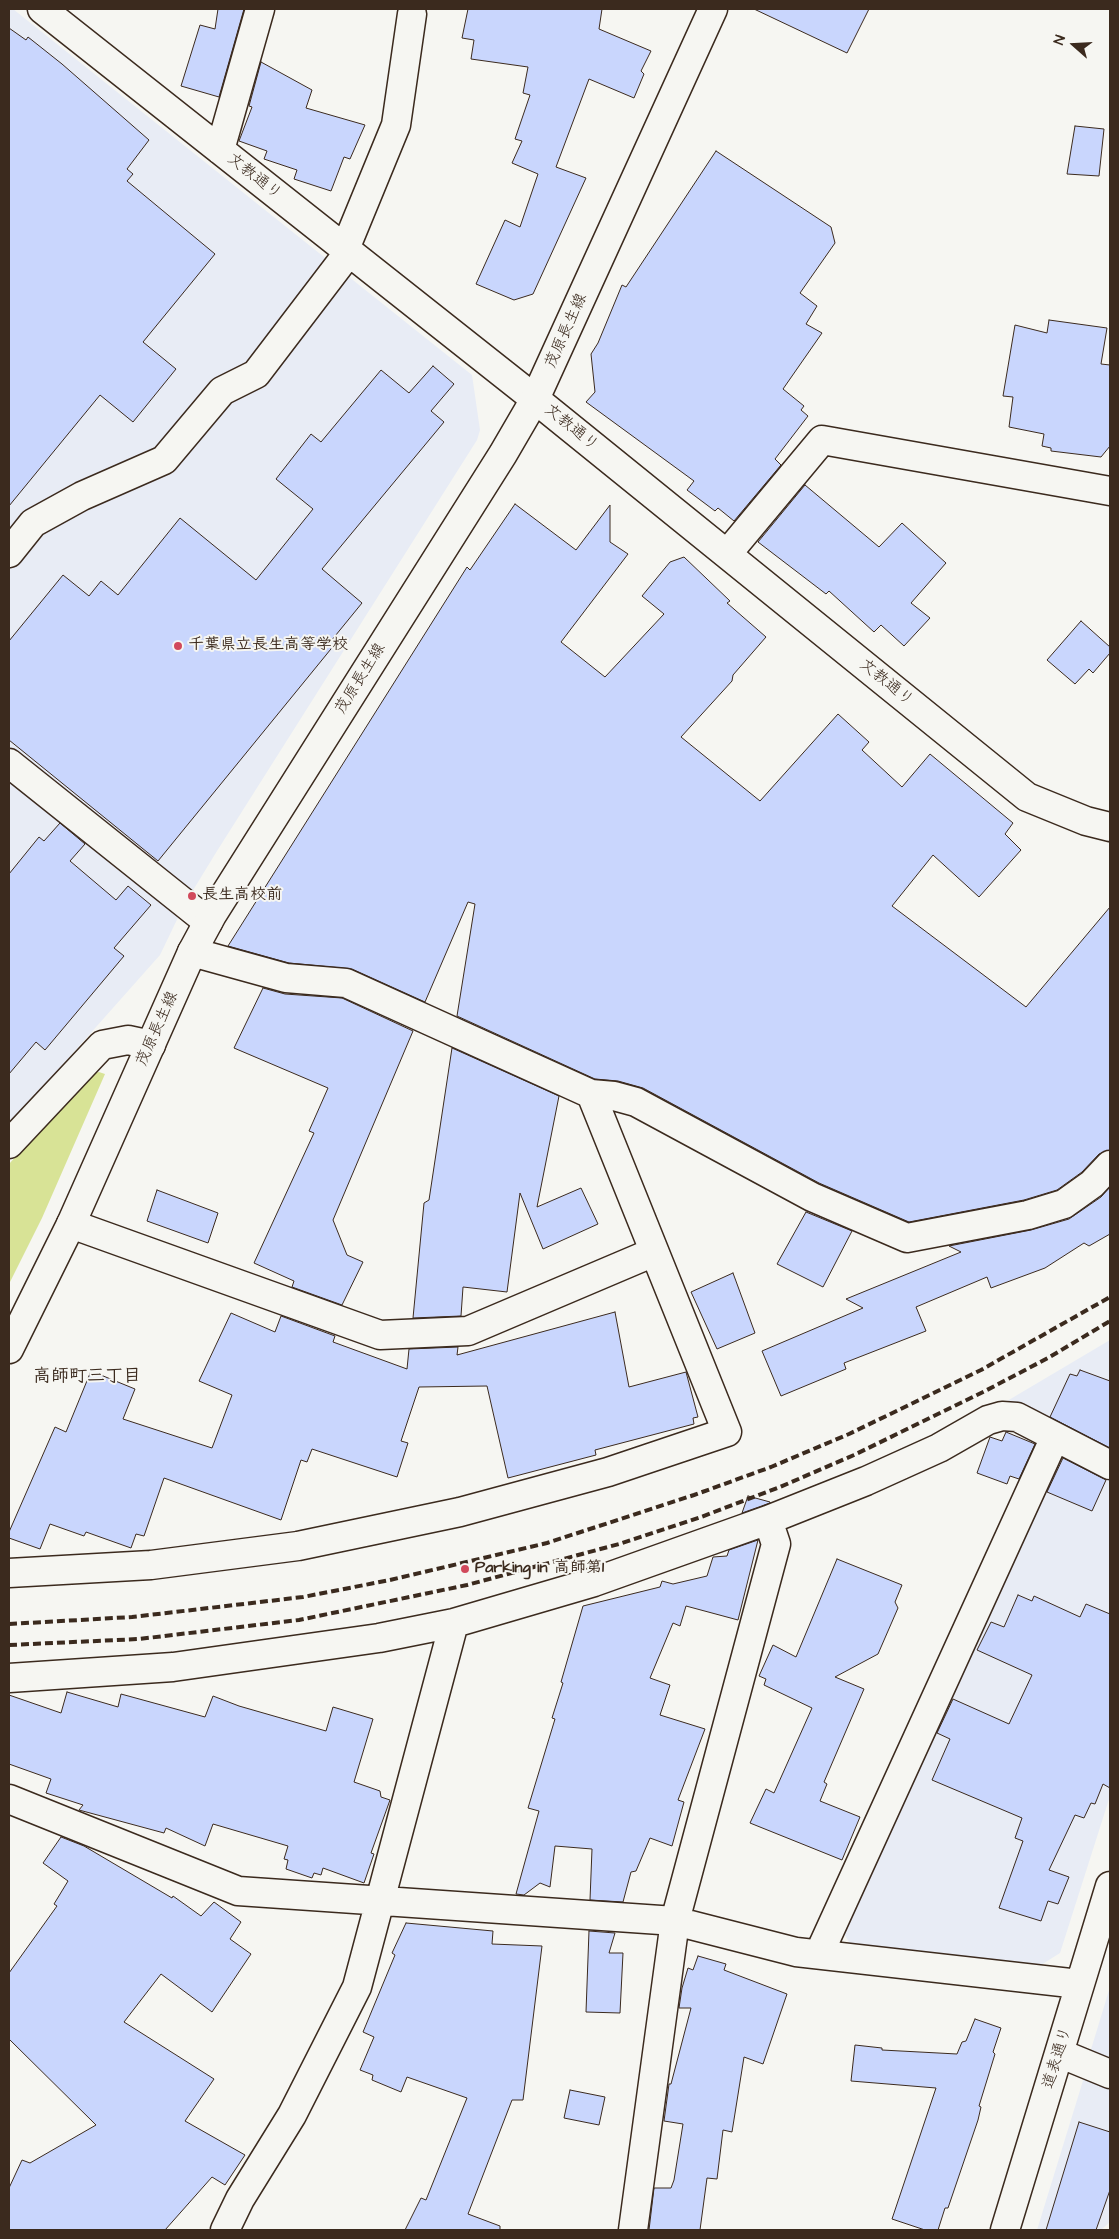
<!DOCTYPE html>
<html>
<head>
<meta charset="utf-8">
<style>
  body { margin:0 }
  #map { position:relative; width:1119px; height:2239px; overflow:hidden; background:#f6f6f2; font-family:"Architects Daughter",sans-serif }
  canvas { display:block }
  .frame { position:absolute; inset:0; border:10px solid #3b2a1e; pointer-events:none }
  .north { position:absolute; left:1049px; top:20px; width:50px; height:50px; -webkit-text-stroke:4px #f6f6f2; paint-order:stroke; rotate:289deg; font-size:14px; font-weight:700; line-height:20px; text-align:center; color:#3b2a1e }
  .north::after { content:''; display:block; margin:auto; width:18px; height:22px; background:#3b2a1e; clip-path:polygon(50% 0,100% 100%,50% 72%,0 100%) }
</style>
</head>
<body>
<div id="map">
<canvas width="1119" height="2239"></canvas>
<div class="frame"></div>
<div class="north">N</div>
</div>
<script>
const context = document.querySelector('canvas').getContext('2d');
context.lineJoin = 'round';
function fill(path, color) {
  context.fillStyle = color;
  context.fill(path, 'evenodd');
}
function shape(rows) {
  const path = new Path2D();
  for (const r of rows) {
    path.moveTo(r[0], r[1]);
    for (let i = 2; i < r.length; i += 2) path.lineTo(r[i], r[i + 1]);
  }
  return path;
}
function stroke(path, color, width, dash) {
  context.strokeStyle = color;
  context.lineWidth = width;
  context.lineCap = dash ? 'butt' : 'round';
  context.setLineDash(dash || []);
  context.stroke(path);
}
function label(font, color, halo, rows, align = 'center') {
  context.font = font + ' "Architects Daughter","Klee One",sans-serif';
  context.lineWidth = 4;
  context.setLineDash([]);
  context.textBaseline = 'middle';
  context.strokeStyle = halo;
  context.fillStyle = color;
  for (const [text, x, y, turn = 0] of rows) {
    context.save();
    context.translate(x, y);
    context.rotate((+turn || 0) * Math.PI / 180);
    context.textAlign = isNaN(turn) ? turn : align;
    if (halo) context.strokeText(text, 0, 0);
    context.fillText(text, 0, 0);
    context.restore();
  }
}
fill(shape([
  [9,9,13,9,472,375,480,430,477,440,217,851,184,905,160,955,9,1125],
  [1110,1340,1110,1451,1002,1404],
  [1069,1458,1110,1478,1110,1796,1060,1953,1041,1965,852,1947,843,1932,1059,1459],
  [1110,1987,1110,2065,1089,2056],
  [1086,2071,1110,2081,1110,2222,1101,2230,1037,2230]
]), '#e8ecf5');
fill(shape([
  [99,1072,105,1074,42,1218,9,1284,9,1164,90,1074]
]), '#d8e396');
const building = shape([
  [218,9,244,9,219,97,181,86,200,25,215,29,218,9],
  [468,9,602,9,599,29,651,51,641,71,644,74,634,98,589,79,556,167,586,178,533,294,514,300,476,284,505,220,520,227,538,174,512,163,522,141,515,139,530,95,523,93,528,67,471,59,474,40,462,38,468,9],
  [754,9,869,9,847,53,754,9],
  [9,28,26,40,28,37,62,64,149,140,127,169,133,174,127,181,215,254,143,342,176,369,133,422,100,395,9,506,9,28],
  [261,62,312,90,306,108,365,125,350,159,344,157,331,191,294,179,297,170,264,159,267,151,239,141,252,107,249,106,261,62],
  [1075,126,1104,129,1099,176,1067,174,1075,126],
  [716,151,831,227,835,243,800,293,817,306,806,324,822,333,783,389,804,406,801,410,808,416,775,459,781,465,734,521,718,508,715,511,687,490,694,481,586,402,595,392,591,354,598,343,622,285,626,287,716,151],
  [1049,320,1107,328,1101,364,1110,365,1110,446,1101,457,1051,451,1051,448,1042,446,1044,434,1009,427,1013,397,1003,396,1015,325,1047,333,1049,320],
  [433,366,454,384,431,411,444,422,322,569,362,603,331,641,335,644,158,861,9,740,9,641,63,575,89,596,101,581,118,595,180,518,256,580,313,509,276,479,311,434,321,442,381,370,409,393,433,366],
  [805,485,879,547,902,523,946,563,911,603,930,618,904,646,881,625,874,632,829,591,826,594,758,542,805,485],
  [515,504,576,550,610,505,610,542,628,554,561,642,605,677,664,614,642,596,670,562,684,557,730,601,727,603,766,637,733,675,732,681,681,737,760,801,838,714,869,742,862,750,902,787,930,754,1013,823,1005,834,1021,850,979,897,933,855,892,906,1026,1007,1110,907,1110,1150,1099,1154,1082,1172,1057,1190,1024,1200,909,1222,819,1183,643,1088,618,1081,595,1079,457,1016,475,904,468,902,425,1002,352,969,289,963,228,946,467,567,470,570,515,504],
  [1081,621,1110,647,1110,653,1093,673,1089,669,1075,684,1047,660,1081,621],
  [60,823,85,844,70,861,116,900,128,886,151,905,114,948,124,956,45,1050,36,1042,9,1074,9,874,39,837,44,841,60,823],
  [263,988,285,994,342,998,413,1031,333,1220,347,1255,363,1262,342,1305,292,1287,294,1281,254,1263,314,1133,309,1131,328,1088,234,1048,263,988],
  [452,1048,559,1096,537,1207,581,1188,598,1224,543,1249,520,1193,507,1292,463,1287,461,1316,413,1318,424,1203,429,1200,452,1048],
  [1110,1187,1110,1234,1089,1246,1084,1243,1045,1268,991,1288,987,1277,916,1307,926,1331,844,1363,846,1369,781,1396,762,1351,863,1308,846,1299,961,1252,949,1246,1031,1230,1069,1219,1101,1197,1110,1187],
  [157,1190,218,1213,208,1243,147,1221,157,1190],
  [806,1212,852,1231,823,1287,777,1264,806,1212],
  [733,1273,755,1333,717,1349,691,1292,733,1273],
  [615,1312,629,1387,686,1372,698,1417,693,1418,694,1424,595,1450,596,1455,508,1478,487,1386,419,1387,401,1441,408,1443,397,1477,312,1449,307,1462,301,1460,281,1520,164,1478,144,1536,136,1534,131,1548,86,1532,84,1536,50,1524,40,1549,9,1538,9,1532,55,1427,66,1432,91,1371,135,1389,123,1419,212,1448,232,1395,199,1381,231,1313,275,1332,281,1316,335,1336,333,1342,407,1369,409,1349,458,1347,457,1355,615,1312],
  [1080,1370,1110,1381,1110,1448,1050,1417,1070,1374,1077,1376,1080,1370],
  [1006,1432,1035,1444,1019,1479,1010,1476,1007,1484,977,1473,990,1437,1002,1441,1006,1432],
  [1063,1458,1106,1480,1092,1511,1047,1492,1063,1458],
  [748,1496,770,1502,770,1503,742,1513,748,1496],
  [758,1540,738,1620,686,1606,680,1626,673,1623,650,1678,670,1685,660,1715,705,1729,678,1800,684,1802,672,1846,650,1838,636,1871,631,1872,623,1902,590,1900,592,1849,555,1846,550,1887,540,1883,524,1895,516,1894,539,1811,528,1808,555,1719,552,1718,563,1683,561,1682,583,1606,660,1587,662,1581,673,1584,707,1576,713,1557,727,1556,729,1550,758,1540],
  [837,1559,902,1585,895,1602,898,1608,878,1654,835,1677,864,1689,824,1782,827,1784,820,1801,860,1817,842,1860,750,1823,766,1789,774,1793,812,1708,764,1685,766,1679,759,1676,773,1645,796,1657,837,1559],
  [1018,1595,1032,1601,1034,1596,1080,1617,1086,1604,1110,1614,1110,1788,1103,1784,1095,1804,1091,1803,1084,1818,1075,1815,1049,1870,1069,1877,1058,1904,1048,1901,1041,1921,999,1908,1023,1841,1015,1838,1022,1818,932,1780,950,1739,937,1733,953,1699,1009,1724,1032,1675,977,1650,991,1622,1004,1627,1018,1595],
  [67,1692,118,1707,121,1694,205,1717,213,1696,239,1706,326,1731,333,1707,373,1719,354,1782,380,1791,381,1797,390,1800,371,1853,374,1854,364,1883,323,1868,321,1875,314,1873,312,1878,286,1869,288,1860,284,1859,288,1846,213,1824,205,1846,166,1828,164,1833,79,1810,83,1805,46,1793,51,1779,9,1764,9,1695,61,1713,67,1692],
  [61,1837,84,1846,172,1898,173,1896,201,1916,214,1902,241,1922,230,1939,251,1954,212,2012,161,1974,124,2022,214,2079,185,2121,245,2155,225,2185,212,2177,165,2230,9,2230,9,2188,22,2160,30,2163,96,2125,9,2039,9,1973,57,1906,54,1904,68,1881,43,1863,61,1837],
  [406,1923,493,1931,492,1944,542,1946,523,2100,512,2100,468,2214,500,2226,500,2230,405,2230,421,2198,426,2200,467,2098,407,2077,401,2092,372,2080,373,2075,360,2070,374,2037,363,2032,395,1955,392,1953,406,1923],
  [589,1931,615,1933,609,1953,623,1953,620,2013,586,2012,589,1931],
  [698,1956,726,1964,724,1970,787,1994,763,2064,744,2057,732,2132,723,2130,717,2179,707,2178,700,2230,649,2230,654,2188,671,2188,674,2180,683,2124,664,2121,669,2084,671,2084,691,2008,679,2008,682,1988,688,1968,693,1970,698,1956],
  [975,2019,1001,2028,993,2052,995,2054,979,2106,981,2107,978,2120,948,2208,945,2208,938,2230,925,2230,892,2219,936,2088,851,2081,855,2045,882,2048,882,2050,957,2054,962,2042,966,2041,975,2019],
  [570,2090,605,2097,599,2125,564,2118,570,2090],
  [1079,2122,1110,2132,1110,2190,1096,2230,1046,2230,1079,2122]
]);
fill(building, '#c9d6fd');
stroke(building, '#3b2a1e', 1);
const minor = shape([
  [42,9,535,399,1027,797,1086,821,1110,827],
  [220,150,260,9],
  [345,249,396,125,412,14],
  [9,553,33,523,82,496,164,460,222,391,256,374,349,252],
  [727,554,822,440,1110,491],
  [9,763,208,922],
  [192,952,286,978,346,983,591,1094,614,1096,636,1102,812,1197,907,1238,1028,1215,1064,1204,1092,1184,1110,1165],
  [9,1144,102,1045,128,1040,151,1045],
  [71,1224,380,1335,468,1331,654,1252],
  [9,1573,151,1565,298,1546,460,1512,608,1472,727,1432,591,1094],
  [9,1678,173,1667,379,1638,454,1623,594,1582,768,1520,866,1481,939,1448,988,1420,1002,1416,1017,1417,1110,1465],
  [9,1799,238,1891,675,1921,796,1952,1079,1984],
  [819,1954,1055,1437],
  [1059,2053,1110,2074],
  [225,2230,240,2199,292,2115,357,1987,454,1623],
  [633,2230,675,1921,776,1544,768,1520],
  [1005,2230,1110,1886]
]);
const major = shape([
  [9,1349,71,1224,192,952,212,915,503,454,535,399,713,9]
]);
stroke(minor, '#3b2a1e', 31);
stroke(major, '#3b2a1e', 31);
stroke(minor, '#f6f6f2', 28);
stroke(major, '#f6f6f2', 28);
stroke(shape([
  [9,1624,132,1617,303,1597,390,1580,547,1543,694,1495,771,1467,849,1434,981,1370,1110,1297],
  [9,1645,139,1639,299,1620,467,1585,619,1544,701,1517,780,1487,854,1455,985,1391,1048,1358,1110,1321]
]), '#3b2a1e', 4, [8, 4]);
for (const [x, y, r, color] of [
  [178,646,5,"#d1495b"],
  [192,896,5,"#d1495b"],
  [465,1569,5,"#d1495b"]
]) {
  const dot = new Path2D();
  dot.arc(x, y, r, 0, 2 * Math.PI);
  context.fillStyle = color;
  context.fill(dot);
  stroke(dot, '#f6f6f2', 2);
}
label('16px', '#3b2a1e', '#f6f6f2', [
  ["文教通り",254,177,38],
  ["茂原長生線",567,331,-66],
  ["文教通り",571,428,39],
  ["茂原長生線",361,679,-58],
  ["文教通り",886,683,39],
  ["茂原長生線",158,1029,-66],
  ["道表通り",1058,2058,-73]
]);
label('bold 16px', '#3b2a1e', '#f6f6f2', [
  ["千葉県立長生高等学校",188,646],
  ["長生高校前",202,896],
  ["Parking in 高師第1",475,1569]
], 'left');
label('bold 18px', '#3b2a1e', '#f6f6f2', [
  ["高師町三丁目",87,1377]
]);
</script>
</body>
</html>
